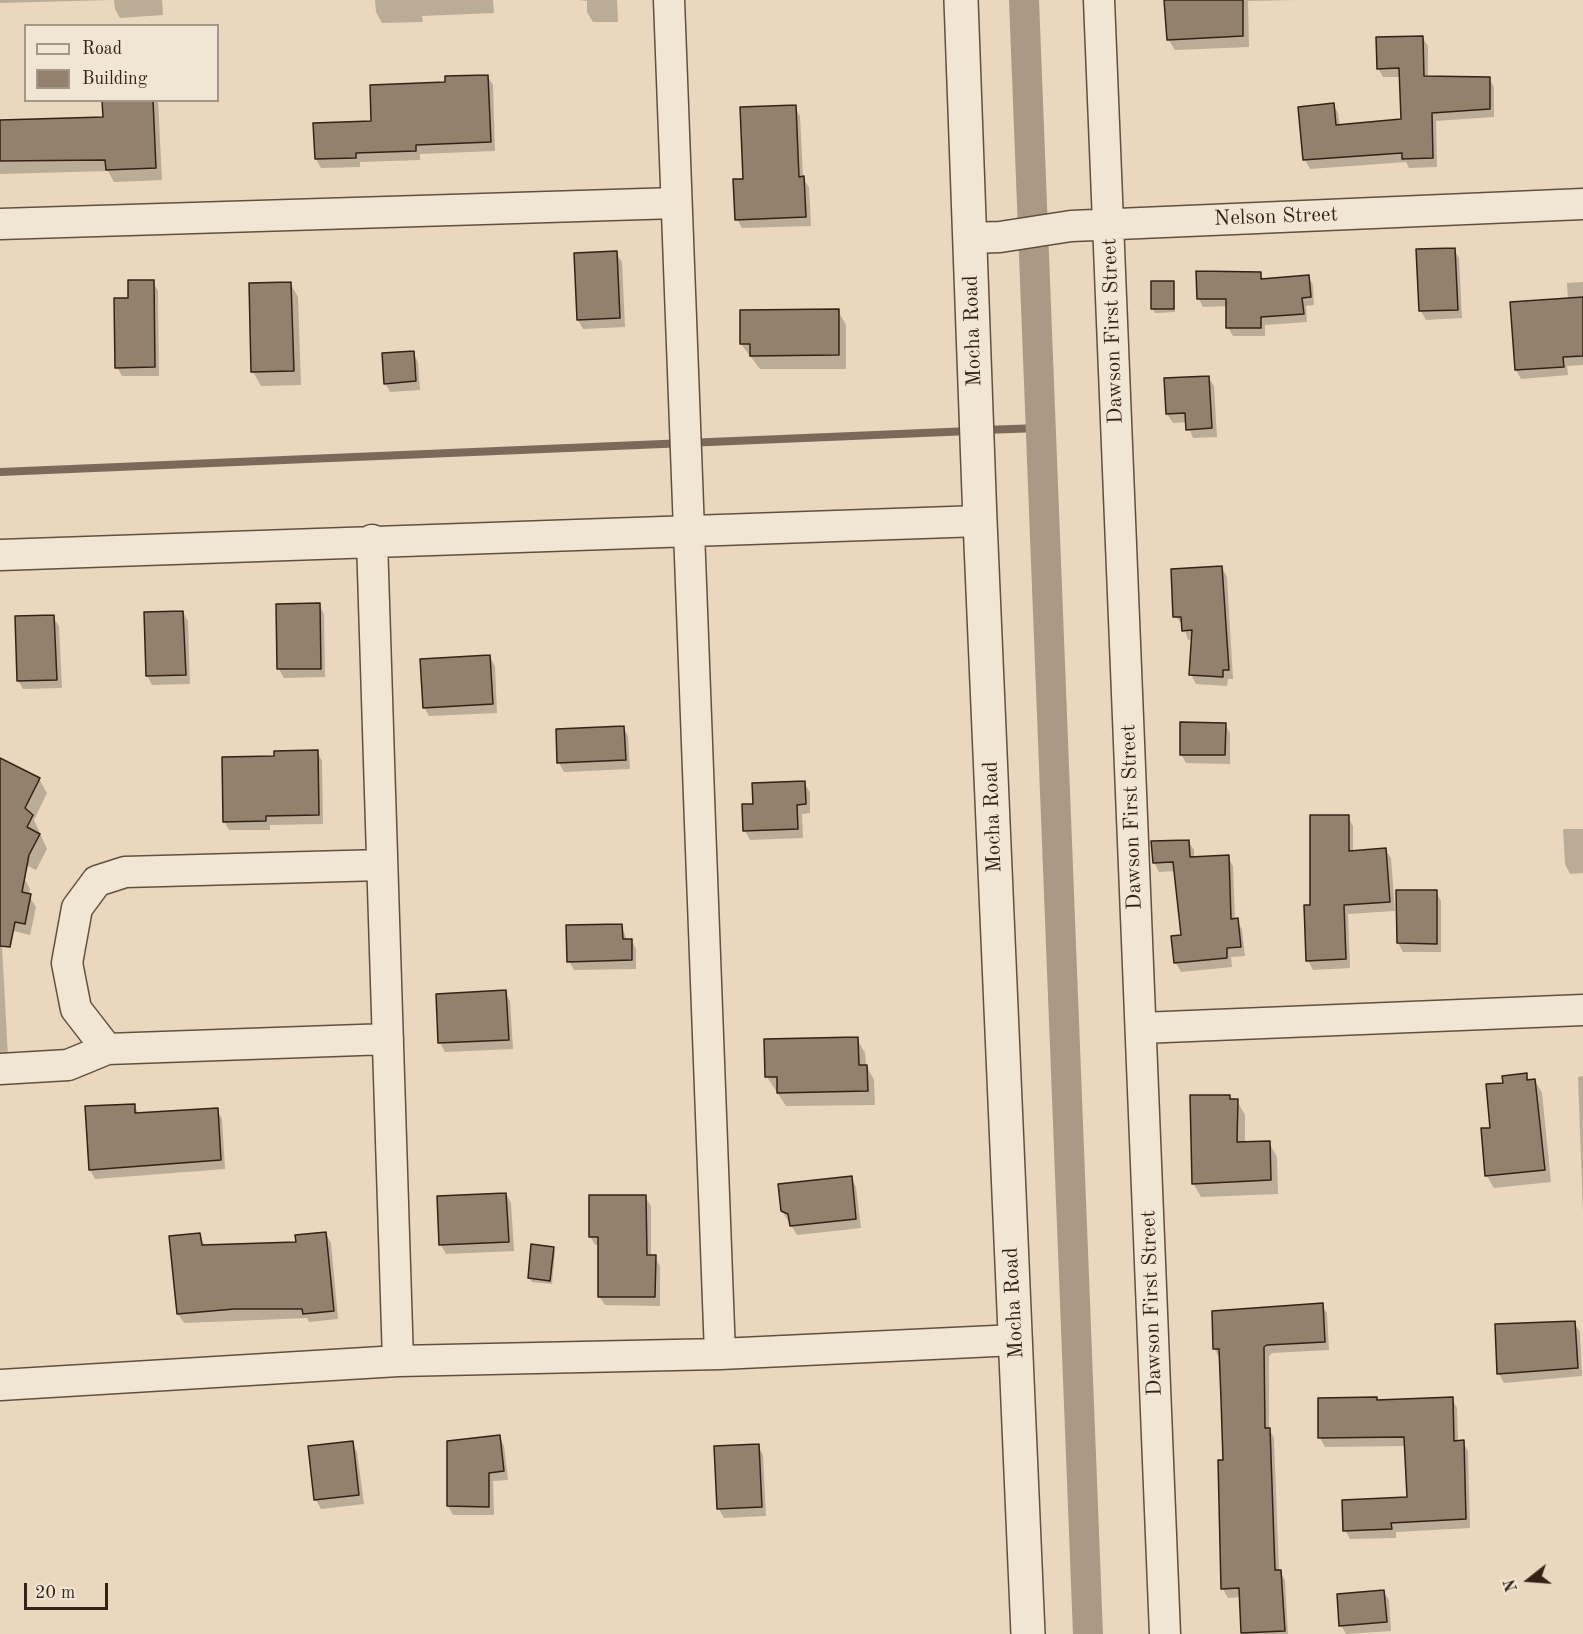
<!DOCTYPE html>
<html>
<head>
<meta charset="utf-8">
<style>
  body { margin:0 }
  #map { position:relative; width:1583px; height:1634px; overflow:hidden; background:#ead7bd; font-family:"Old Standard TT",serif }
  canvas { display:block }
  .legend { position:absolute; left:24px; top:24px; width:195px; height:78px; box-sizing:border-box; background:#f1e5d4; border:2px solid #a59788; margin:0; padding:8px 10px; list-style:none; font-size:18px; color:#342217 }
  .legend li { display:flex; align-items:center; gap:12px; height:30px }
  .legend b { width:30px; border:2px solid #a59788 }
  .north { position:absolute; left:1499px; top:1550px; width:60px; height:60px; -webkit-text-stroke:4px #f1e5d4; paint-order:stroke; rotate:253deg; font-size:16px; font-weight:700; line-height:24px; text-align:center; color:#342217 }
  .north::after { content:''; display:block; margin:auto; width:21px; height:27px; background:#342217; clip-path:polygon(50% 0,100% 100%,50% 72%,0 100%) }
  .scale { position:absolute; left:24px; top:1583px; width:84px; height:27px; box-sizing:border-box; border:3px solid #342217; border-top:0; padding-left:8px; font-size:18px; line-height:21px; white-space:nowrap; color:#342217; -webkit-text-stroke:4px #f1e5d4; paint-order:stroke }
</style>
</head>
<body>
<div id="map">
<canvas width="1583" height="1634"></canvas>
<ul class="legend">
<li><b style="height:8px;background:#f1e5d4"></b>Road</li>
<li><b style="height:16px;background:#93806d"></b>Building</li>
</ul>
<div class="north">N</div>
<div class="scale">20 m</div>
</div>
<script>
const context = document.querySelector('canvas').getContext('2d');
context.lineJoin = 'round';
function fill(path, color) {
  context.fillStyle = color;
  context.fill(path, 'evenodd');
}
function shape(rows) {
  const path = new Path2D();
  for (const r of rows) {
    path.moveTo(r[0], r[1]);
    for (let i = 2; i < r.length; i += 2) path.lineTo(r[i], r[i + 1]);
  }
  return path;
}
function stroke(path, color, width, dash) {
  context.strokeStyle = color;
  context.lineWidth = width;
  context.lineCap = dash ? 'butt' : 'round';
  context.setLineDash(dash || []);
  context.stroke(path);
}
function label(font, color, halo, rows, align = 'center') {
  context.font = font + ' "Old Standard TT",serif';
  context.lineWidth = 4.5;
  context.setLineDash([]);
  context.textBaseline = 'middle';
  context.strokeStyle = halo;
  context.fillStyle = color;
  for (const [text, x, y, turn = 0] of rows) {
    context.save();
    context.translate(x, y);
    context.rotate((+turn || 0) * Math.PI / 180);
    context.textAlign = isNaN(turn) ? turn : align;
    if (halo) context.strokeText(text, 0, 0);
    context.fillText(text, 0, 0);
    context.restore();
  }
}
fill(shape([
  [0,0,111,0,0,3],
  [114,0,162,0,163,15,120,18,115,9],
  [375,0,493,0,494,13,422,16,423,22,382,23,376,12],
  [579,0,617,0,618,22,593,22,587,12,587,1],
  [1166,0,1297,0,1248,1,1249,47,1175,50,1168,39],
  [1422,37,1428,46,1428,78,1489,78,1494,87,1494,117,1436,121,1437,167,1409,168,1406,162,1310,169,1305,160,1333,104,1338,113,1340,126,1403,121,1401,77,1383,77,1378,68],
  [487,76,493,85,495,151,420,154,420,160,360,162,360,167,321,168,316,159,373,122,447,84],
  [103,100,158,100,162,180,114,182,108,171,0,174,0,120,104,118],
  [795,107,800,116,803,178,809,187,811,226,742,228,737,219,745,180],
  [1454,249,1459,258,1462,318,1426,320,1421,311,1418,251],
  [616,253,622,262,625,327,583,329,578,320],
  [1260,273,1264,280,1308,277,1313,285,1314,305,1306,306,1307,322,1265,325,1265,336,1233,336,1228,327,1228,306,1203,307,1199,299],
  [153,282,158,291,159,376,122,376,117,367,130,299],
  [1173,282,1175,312,1155,313,1153,309],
  [1583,282,1583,365,1567,366,1568,375,1521,379,1516,370,1568,300,1567,283],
  [290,283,298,297,301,385,261,386,253,372],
  [838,311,846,325,846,369,760,369,741,344],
  [413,353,418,362,420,390,390,392,385,383],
  [1208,377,1214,386,1217,437,1193,438,1187,422,1173,423,1167,414],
  [1222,568,1227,577,1233,679,1228,679,1227,686,1196,684,1191,675,1193,639,1188,640,1183,625,1175,616],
  [319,605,324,614,325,677,284,678,279,669],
  [183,612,188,621,190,684,152,685,147,676],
  [53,617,59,626,62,688,23,689,18,680],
  [490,657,495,666,497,713,429,716,424,707],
  [1225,724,1230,733,1230,764,1186,763,1181,754],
  [623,727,628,736,630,769,564,772,559,763],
  [317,752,322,761,323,824,270,825,270,830,229,830,224,821,276,757],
  [0,759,39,779,47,793,34,820,47,849,36,870,0,852],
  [804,783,810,792,810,813,802,814,803,838,750,840,745,831,754,805],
  [1348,817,1353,826,1353,852,1385,849,1391,858,1395,911,1348,914,1350,968,1313,970,1308,960,1312,906],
  [1563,829,1583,829,1583,873,1570,874,1565,864],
  [1188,841,1194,850,1194,858,1228,857,1233,866,1235,920,1242,929,1245,956,1231,957,1232,967,1181,972,1176,963,1173,938,1182,937,1176,871,1159,872,1154,862],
  [0,872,24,878,30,889,29,896,36,907,30,935,1,928,8,1057,0,1057],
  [1398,892,1436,892,1441,901,1441,952,1403,952,1398,943],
  [621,925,627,940,631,940,636,949,636,969,574,970,569,961],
  [505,992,510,1001,513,1049,445,1052,440,1043],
  [857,1039,865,1053,866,1065,874,1080,875,1105,786,1106,767,1077],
  [1526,1074,1530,1081,1535,1081,1542,1093,1551,1182,1494,1188,1487,1176,1482,1130,1492,1129,1504,1084],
  [1583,1076,1583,1212,1578,1077],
  [1230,1097,1232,1101,1237,1101,1245,1115,1245,1143,1269,1143,1277,1157,1278,1194,1201,1197,1193,1183],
  [134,1105,139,1114,217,1110,222,1119,225,1169,95,1179,90,1170],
  [851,1178,856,1187,861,1228,797,1235,782,1211],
  [506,1194,511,1203,514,1251,446,1254,441,1245,438,1198],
  [645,1197,651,1206,651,1257,655,1257,660,1266,660,1306,605,1305,599,1296,600,1245,595,1245,590,1236],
  [326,1234,331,1243,338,1319,309,1322,307,1318,184,1323,178,1314,171,1238,200,1235,205,1247,297,1243],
  [553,1248,555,1252,552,1284,532,1282,529,1278],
  [1322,1305,1327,1313,1329,1350,1272,1353,1269,1356,1269,1429,1274,1438,1279,1571,1285,1580,1288,1634,1243,1634,1241,1597,1228,1598,1223,1589,1219,1462,1225,1462,1219,1357,1214,1348],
  [1574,1323,1580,1332,1582,1376,1504,1383,1499,1374],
  [1376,1399,1378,1402,1452,1399,1457,1408,1458,1442,1463,1442,1468,1451,1470,1528,1396,1532,1396,1538,1350,1539,1345,1530,1408,1499,1406,1446,1325,1447,1320,1438],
  [499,1436,504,1446,508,1480,493,1481,494,1515,453,1515,448,1506,448,1442],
  [352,1443,357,1452,364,1504,321,1509,316,1500,309,1447],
  [758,1446,763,1455,766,1516,724,1518,719,1509],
  [1383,1591,1389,1600,1391,1631,1346,1634,1341,1625]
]), '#0003');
stroke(shape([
  [983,430,1040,428],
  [0,472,970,431]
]), '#7c6959', 8);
stroke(shape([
  [1024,0,1088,1634]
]), '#ac9985', 30);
const building = shape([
  [1164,0,1243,0,1243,36,1167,40,1164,0],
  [1423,36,1424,76,1490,77,1490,109,1432,113,1433,158,1402,159,1402,153,1303,160,1298,107,1334,103,1336,125,1401,119,1399,68,1377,69,1376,37,1423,36],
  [488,75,491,142,416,145,416,151,356,153,356,158,315,159,313,123,371,121,370,85,445,82,445,76,488,75],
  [102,100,153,100,156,168,106,170,105,160,0,161,0,120,103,117,102,100],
  [796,105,799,177,804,176,806,217,735,220,733,179,743,179,740,107,796,105],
  [1455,248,1458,310,1419,311,1416,249,1455,248],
  [617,251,620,318,577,320,574,253,617,251],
  [1196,271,1261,272,1261,279,1309,275,1311,297,1302,298,1304,314,1261,317,1261,328,1226,328,1226,299,1197,299,1196,271],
  [128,280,154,280,155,367,115,368,114,298,128,298,128,280],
  [1151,281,1174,281,1174,309,1151,309,1151,281],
  [291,282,294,371,251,372,249,283,291,282],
  [1583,297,1583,356,1563,357,1564,367,1515,370,1510,302,1583,297],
  [839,309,839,355,750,356,750,344,740,344,740,310,839,309],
  [414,351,416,381,384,384,382,353,414,351],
  [1209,376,1212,428,1186,430,1185,413,1166,414,1164,378,1209,376],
  [1222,566,1229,670,1223,670,1223,677,1189,675,1192,630,1182,631,1181,617,1173,617,1171,569,1222,566],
  [320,603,321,669,277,669,276,604,320,603],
  [183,611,186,675,146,676,144,612,183,611],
  [54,615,57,680,17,681,15,616,54,615],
  [490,655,493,704,423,708,420,659,490,655],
  [1180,722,1226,723,1225,755,1180,755,1180,722],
  [624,726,626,760,557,763,556,729,624,726],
  [318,750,319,815,266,816,266,821,223,822,222,757,274,756,274,751,318,750],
  [0,758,40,778,25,808,33,815,27,827,40,834,29,855,22,892,31,894,25,924,15,922,10,947,0,946,0,758],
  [805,781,806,804,797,805,798,829,743,831,742,804,753,804,752,783,805,781],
  [1310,815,1349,815,1349,851,1386,848,1390,902,1344,905,1346,959,1306,961,1304,905,1310,905,1310,815],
  [1189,840,1190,857,1229,855,1231,919,1238,918,1241,947,1227,948,1227,958,1174,963,1171,936,1181,935,1173,862,1153,863,1151,841,1189,840],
  [1396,890,1437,890,1437,944,1397,943,1396,890],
  [622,924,623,939,632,939,632,960,567,962,566,925,622,924],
  [506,990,509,1040,438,1043,436,994,506,990],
  [858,1037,859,1065,867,1065,868,1091,777,1093,777,1077,765,1077,764,1039,858,1037],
  [1527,1073,1527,1080,1535,1079,1545,1170,1485,1176,1481,1128,1490,1128,1486,1084,1503,1083,1502,1076,1527,1073],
  [1190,1095,1230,1095,1230,1099,1238,1099,1237,1142,1270,1141,1271,1180,1192,1184,1190,1095],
  [135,1104,135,1113,218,1108,221,1160,89,1170,85,1106,135,1104],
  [852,1176,856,1219,790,1226,788,1214,781,1211,778,1184,852,1176],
  [506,1193,509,1242,439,1245,437,1196,506,1193],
  [589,1195,646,1195,647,1255,656,1255,655,1297,598,1297,598,1237,589,1237,589,1195],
  [326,1232,334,1311,303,1314,302,1309,234,1309,177,1314,169,1236,200,1233,202,1245,296,1242,295,1235,326,1232],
  [531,1244,554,1247,550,1281,528,1278,531,1244],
  [1323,1303,1325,1342,1267,1345,1264,1347,1265,1428,1270,1428,1275,1570,1281,1570,1285,1631,1241,1633,1239,1588,1221,1589,1218,1460,1223,1460,1221,1399,1219,1349,1213,1349,1212,1311,1323,1303],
  [1575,1321,1578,1368,1497,1374,1495,1324,1575,1321],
  [1377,1397,1377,1400,1453,1397,1454,1441,1464,1440,1466,1519,1391,1523,1392,1529,1343,1531,1342,1500,1407,1497,1404,1437,1318,1438,1318,1398,1377,1397],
  [500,1435,504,1471,489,1473,489,1507,447,1506,447,1441,500,1435],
  [353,1441,359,1495,314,1500,308,1446,353,1441],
  [759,1444,762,1507,717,1509,714,1446,759,1444],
  [1384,1590,1387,1622,1339,1626,1337,1594,1384,1590]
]);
fill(building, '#93806d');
stroke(building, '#342217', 1.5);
const minor = shape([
  [669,0,720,1354],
  [1099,0,1165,1634],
  [0,224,676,203],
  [970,238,1000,237,1071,226,1583,204],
  [372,540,398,1361],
  [0,555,980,521],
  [382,865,125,872,97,881,77,908,67,963,76,1009,107,1049,388,1039],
  [1141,1028,1583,1010],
  [0,1069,68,1065,107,1049],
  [0,1385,398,1361,720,1354,1016,1340]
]);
const tertiary = shape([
  [961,0,980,521,1028,1634]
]);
stroke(minor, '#624f40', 33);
stroke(tertiary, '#624f40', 36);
stroke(minor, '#f1e5d4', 30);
stroke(tertiary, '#f1e5d4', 33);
label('21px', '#342217', '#f1e5d4', [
  ["Nelson Street",1276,217,-2],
  ["Mocha Road",973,331,-92],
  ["Dawson First Street",1113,331,-92],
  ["Mocha Road",993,817,-92],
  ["Dawson First Street",1132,817,-92],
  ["Mocha Road",1014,1303,-93],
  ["Dawson First Street",1152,1303,-92]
]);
</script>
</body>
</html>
